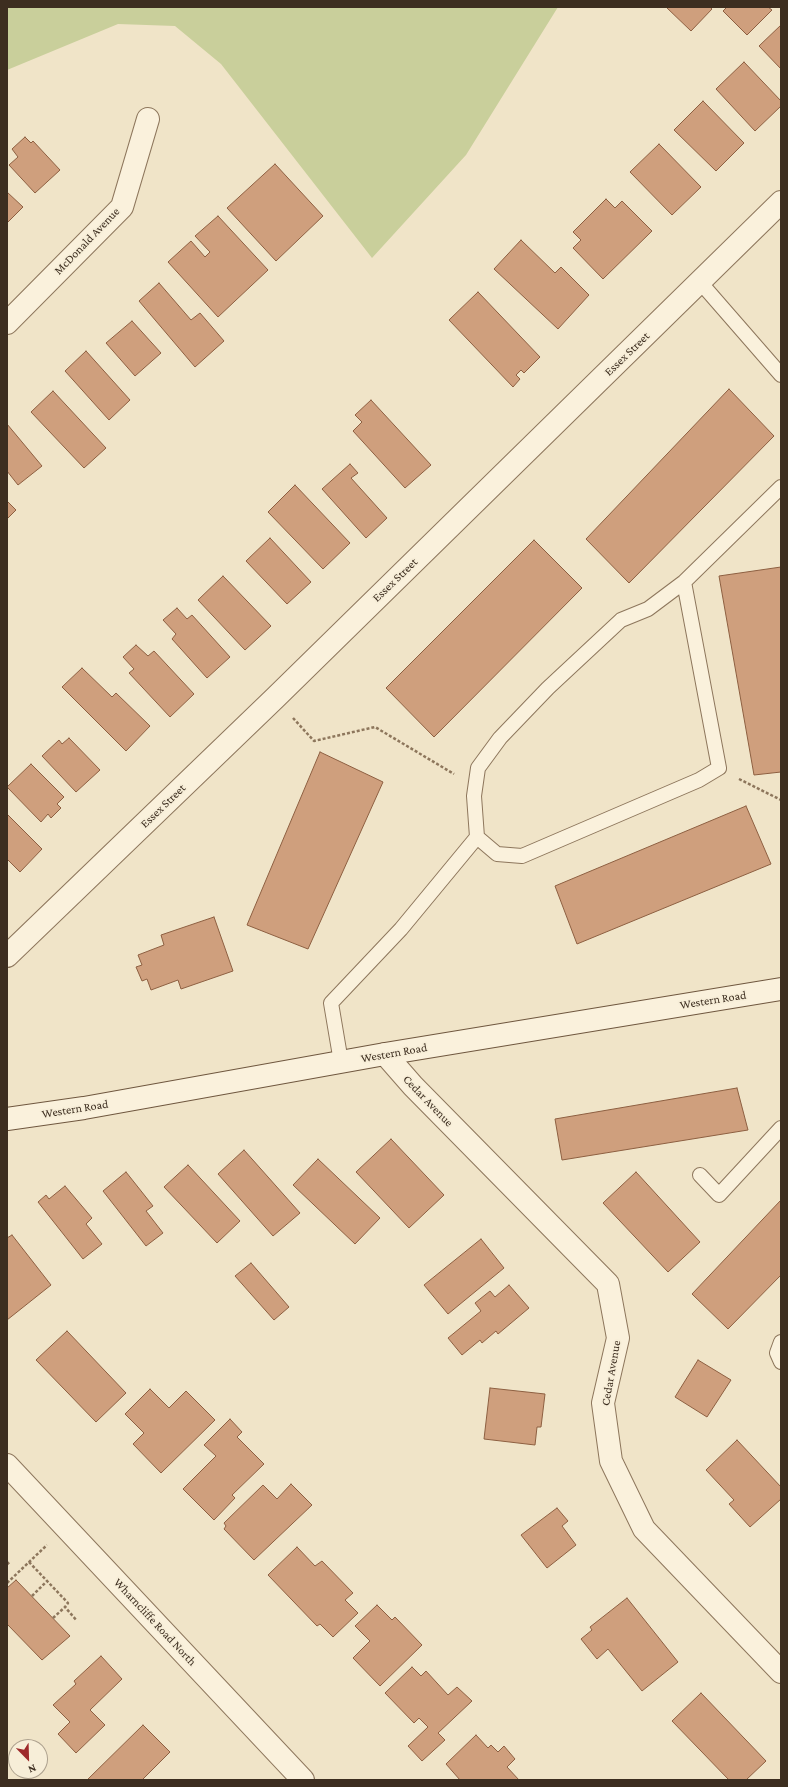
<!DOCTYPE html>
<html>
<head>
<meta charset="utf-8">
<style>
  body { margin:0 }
  #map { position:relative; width:788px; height:1787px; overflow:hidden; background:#f0e4c8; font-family:"Crimson Pro",serif }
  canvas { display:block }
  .frame { position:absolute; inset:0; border:8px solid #3d2e20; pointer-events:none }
  .north { position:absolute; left:8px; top:1739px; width:40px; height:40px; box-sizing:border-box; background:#f7eed8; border:1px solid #ada18e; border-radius:50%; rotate:157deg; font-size:11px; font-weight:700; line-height:16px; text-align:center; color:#3d2e20 }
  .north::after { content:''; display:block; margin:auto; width:14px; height:18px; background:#9e2a2b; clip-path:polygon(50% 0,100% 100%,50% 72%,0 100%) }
</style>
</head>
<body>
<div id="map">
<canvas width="788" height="1787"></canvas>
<div class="frame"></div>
<div class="north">N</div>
</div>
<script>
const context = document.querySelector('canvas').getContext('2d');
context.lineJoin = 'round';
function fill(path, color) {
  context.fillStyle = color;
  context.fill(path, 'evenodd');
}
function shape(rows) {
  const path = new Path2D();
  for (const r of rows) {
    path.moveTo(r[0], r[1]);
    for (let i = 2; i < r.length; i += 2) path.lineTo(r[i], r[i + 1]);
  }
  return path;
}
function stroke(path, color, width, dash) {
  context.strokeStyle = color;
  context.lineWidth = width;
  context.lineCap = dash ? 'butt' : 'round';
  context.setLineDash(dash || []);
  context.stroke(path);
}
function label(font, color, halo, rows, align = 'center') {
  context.font = font + ' "Crimson Pro",serif';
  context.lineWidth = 3.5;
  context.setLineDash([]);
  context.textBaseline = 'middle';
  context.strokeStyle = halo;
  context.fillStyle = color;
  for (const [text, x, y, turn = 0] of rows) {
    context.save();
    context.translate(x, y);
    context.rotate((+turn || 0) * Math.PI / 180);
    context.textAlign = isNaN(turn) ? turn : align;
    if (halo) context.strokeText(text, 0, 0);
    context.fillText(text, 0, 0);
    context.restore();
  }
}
fill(shape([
  [7,7,558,7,466,155,372,258,221,64,175,26,118,24,7,70]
]), '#c9cf9b');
const building = shape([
  [666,7,710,7,712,9,691,31,666,7],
  [727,7,768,7,772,10,747,35,723,11,727,7],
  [781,25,781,69,759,46,781,25],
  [744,62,781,101,781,106,755,131,716,89,744,62],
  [703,101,744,143,716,171,674,130,703,101],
  [25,137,31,143,33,141,60,170,35,193,9,165,18,157,12,149,25,137],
  [659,144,701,187,672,215,630,172,659,144],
  [275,164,323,216,276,261,227,208,275,164],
  [7,192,23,207,7,223,7,192],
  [606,199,615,208,622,201,652,231,603,279,573,248,581,240,573,232,606,199],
  [218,216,268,270,218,317,168,262,191,241,205,257,210,252,195,236,218,216],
  [521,240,555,273,561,267,589,295,558,329,494,269,521,240],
  [159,283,191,320,200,313,224,341,195,367,139,301,159,283],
  [478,292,540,357,524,373,521,370,516,375,520,379,513,387,449,320,478,292],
  [132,321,161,353,135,376,106,343,132,321],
  [86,351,130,400,109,420,65,371,86,351],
  [729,389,774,436,629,583,586,539,729,389],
  [53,391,106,448,84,468,31,412,53,391],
  [371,400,431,465,405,488,353,431,362,422,355,415,371,400],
  [7,424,42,466,18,485,7,471,7,424],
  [350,464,358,473,351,478,387,518,366,538,322,489,350,464],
  [295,485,350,543,323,569,268,512,295,485],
  [7,501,16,510,7,519,7,501],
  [270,538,311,582,287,604,246,561,270,538],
  [534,540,582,588,434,737,386,688,534,540],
  [781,567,781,772,754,775,719,576,781,567],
  [223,576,271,626,245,650,198,600,223,576],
  [177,608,187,619,192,615,230,657,207,678,172,639,176,634,163,620,177,608],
  [136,645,148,656,154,651,194,694,170,717,129,673,134,669,123,657,136,645],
  [82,668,112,697,116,693,150,726,126,751,62,687,82,668],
  [69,738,100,770,76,792,42,756,59,740,62,744,69,738],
  [320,752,383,782,308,949,247,925,320,752],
  [31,764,64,797,57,804,61,808,51,818,48,814,41,822,7,787,31,764],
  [746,806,771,864,577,944,555,886,746,806],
  [7,814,42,849,20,872,7,859,7,814],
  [214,917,233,971,181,989,178,980,151,990,147,979,142,981,136,967,142,965,138,955,164,945,161,935,214,917],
  [737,1088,748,1130,562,1160,555,1119,737,1088],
  [391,1139,444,1195,409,1228,356,1172,391,1139],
  [244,1150,300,1213,273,1236,218,1174,244,1150],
  [318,1159,380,1218,355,1244,293,1185,318,1159],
  [188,1165,240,1221,217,1243,164,1187,188,1165],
  [126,1172,153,1206,146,1211,163,1233,146,1246,103,1191,126,1172],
  [636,1172,700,1242,668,1272,603,1203,636,1172],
  [65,1186,92,1218,86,1224,102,1244,83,1259,38,1202,46,1195,49,1199,65,1186],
  [781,1200,781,1275,728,1329,692,1294,781,1200],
  [12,1235,51,1285,7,1320,7,1238,12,1235],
  [481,1239,504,1268,448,1314,424,1285,481,1239],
  [251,1263,289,1307,274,1320,235,1276,251,1263],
  [509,1285,529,1308,498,1334,496,1331,482,1343,480,1340,462,1355,448,1338,481,1311,475,1303,490,1291,495,1297,509,1285],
  [67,1331,126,1393,96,1422,36,1360,67,1331],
  [698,1360,731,1380,707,1417,675,1397,698,1360],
  [490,1388,545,1394,541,1427,537,1427,535,1445,484,1439,490,1388],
  [150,1389,169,1408,186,1391,215,1420,161,1473,133,1444,144,1433,125,1414,150,1389],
  [230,1419,242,1432,237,1437,264,1464,232,1495,235,1498,214,1520,183,1489,216,1456,204,1445,230,1419],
  [737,1440,781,1487,781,1499,750,1527,729,1504,734,1500,706,1470,737,1440],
  [291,1484,312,1505,254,1560,224,1529,226,1526,224,1523,263,1485,277,1499,291,1484],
  [557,1508,568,1521,562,1526,576,1545,547,1568,521,1535,557,1508],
  [297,1547,315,1566,322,1561,353,1593,345,1600,358,1613,333,1637,320,1624,317,1626,268,1575,297,1547],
  [16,1580,70,1636,42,1660,7,1624,7,1588,16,1580],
  [627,1598,678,1662,642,1691,608,1649,597,1659,581,1639,592,1630,590,1627,627,1598],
  [377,1605,392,1620,395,1617,422,1645,380,1686,353,1658,370,1641,355,1626,377,1605],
  [101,1656,122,1679,90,1710,105,1725,76,1753,58,1734,70,1722,53,1705,76,1684,74,1681,101,1656],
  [412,1667,421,1676,426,1671,448,1695,457,1687,472,1701,438,1733,445,1740,422,1761,408,1746,428,1727,419,1718,414,1723,385,1693,412,1667],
  [701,1693,766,1761,746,1780,729,1780,672,1721,701,1693],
  [143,1725,170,1752,142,1780,87,1780,143,1725],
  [476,1735,488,1748,491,1745,498,1752,504,1746,515,1759,507,1767,519,1780,460,1780,446,1764,476,1735]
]);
fill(building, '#cf9f7d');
stroke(building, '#8d5f41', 1);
const service = shape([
  [700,282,781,375],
  [477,837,497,854,522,856,699,780,719,768,684,582],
  [341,1062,331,1003,401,929,477,837,474,796,478,768,500,738,548,688,621,620,648,609,684,582,781,487],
  [700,1175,719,1195,781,1128],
  [781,1342,777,1353,781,1362]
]);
const minor = shape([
  [7,323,122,207,148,119],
  [7,956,275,698,781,202],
  [385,1054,413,1086,608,1284,618,1338,603,1403,611,1461,644,1529,781,1672],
  [7,1465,303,1780]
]);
const secondary = shape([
  [7,1119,84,1108,385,1054,781,989]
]);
stroke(service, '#8d765c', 16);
stroke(minor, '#8d765c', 24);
stroke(secondary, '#6f573f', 24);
stroke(shape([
  [293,718,314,741,375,727,454,774],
  [739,779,781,800],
  [7,1562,10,1565],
  [29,1562,68,1603,65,1607,77,1621],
  [7,1583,47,1545],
  [32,1596,47,1581],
  [53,1618,65,1607]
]), '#8d765c', 2.5, [3, 2]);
stroke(service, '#faf1dc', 14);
stroke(minor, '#faf1dc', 22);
stroke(secondary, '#faf1dc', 22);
label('12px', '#3d2e20', '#f7eed8', [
  ["McDonald Avenue",87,241,-46],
  ["Essex Street",627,354,-44],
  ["Essex Street",395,580,-44],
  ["Essex Street",163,806,-44],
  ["Western Road",713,1000,-9],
  ["Western Road",394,1053,-10],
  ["Cedar Avenue",428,1101,46],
  ["Western Road",75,1109,-9],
  ["Cedar Avenue",611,1373,-80],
  ["Wharncliffe Road North",155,1622,47]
]);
</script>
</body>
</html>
